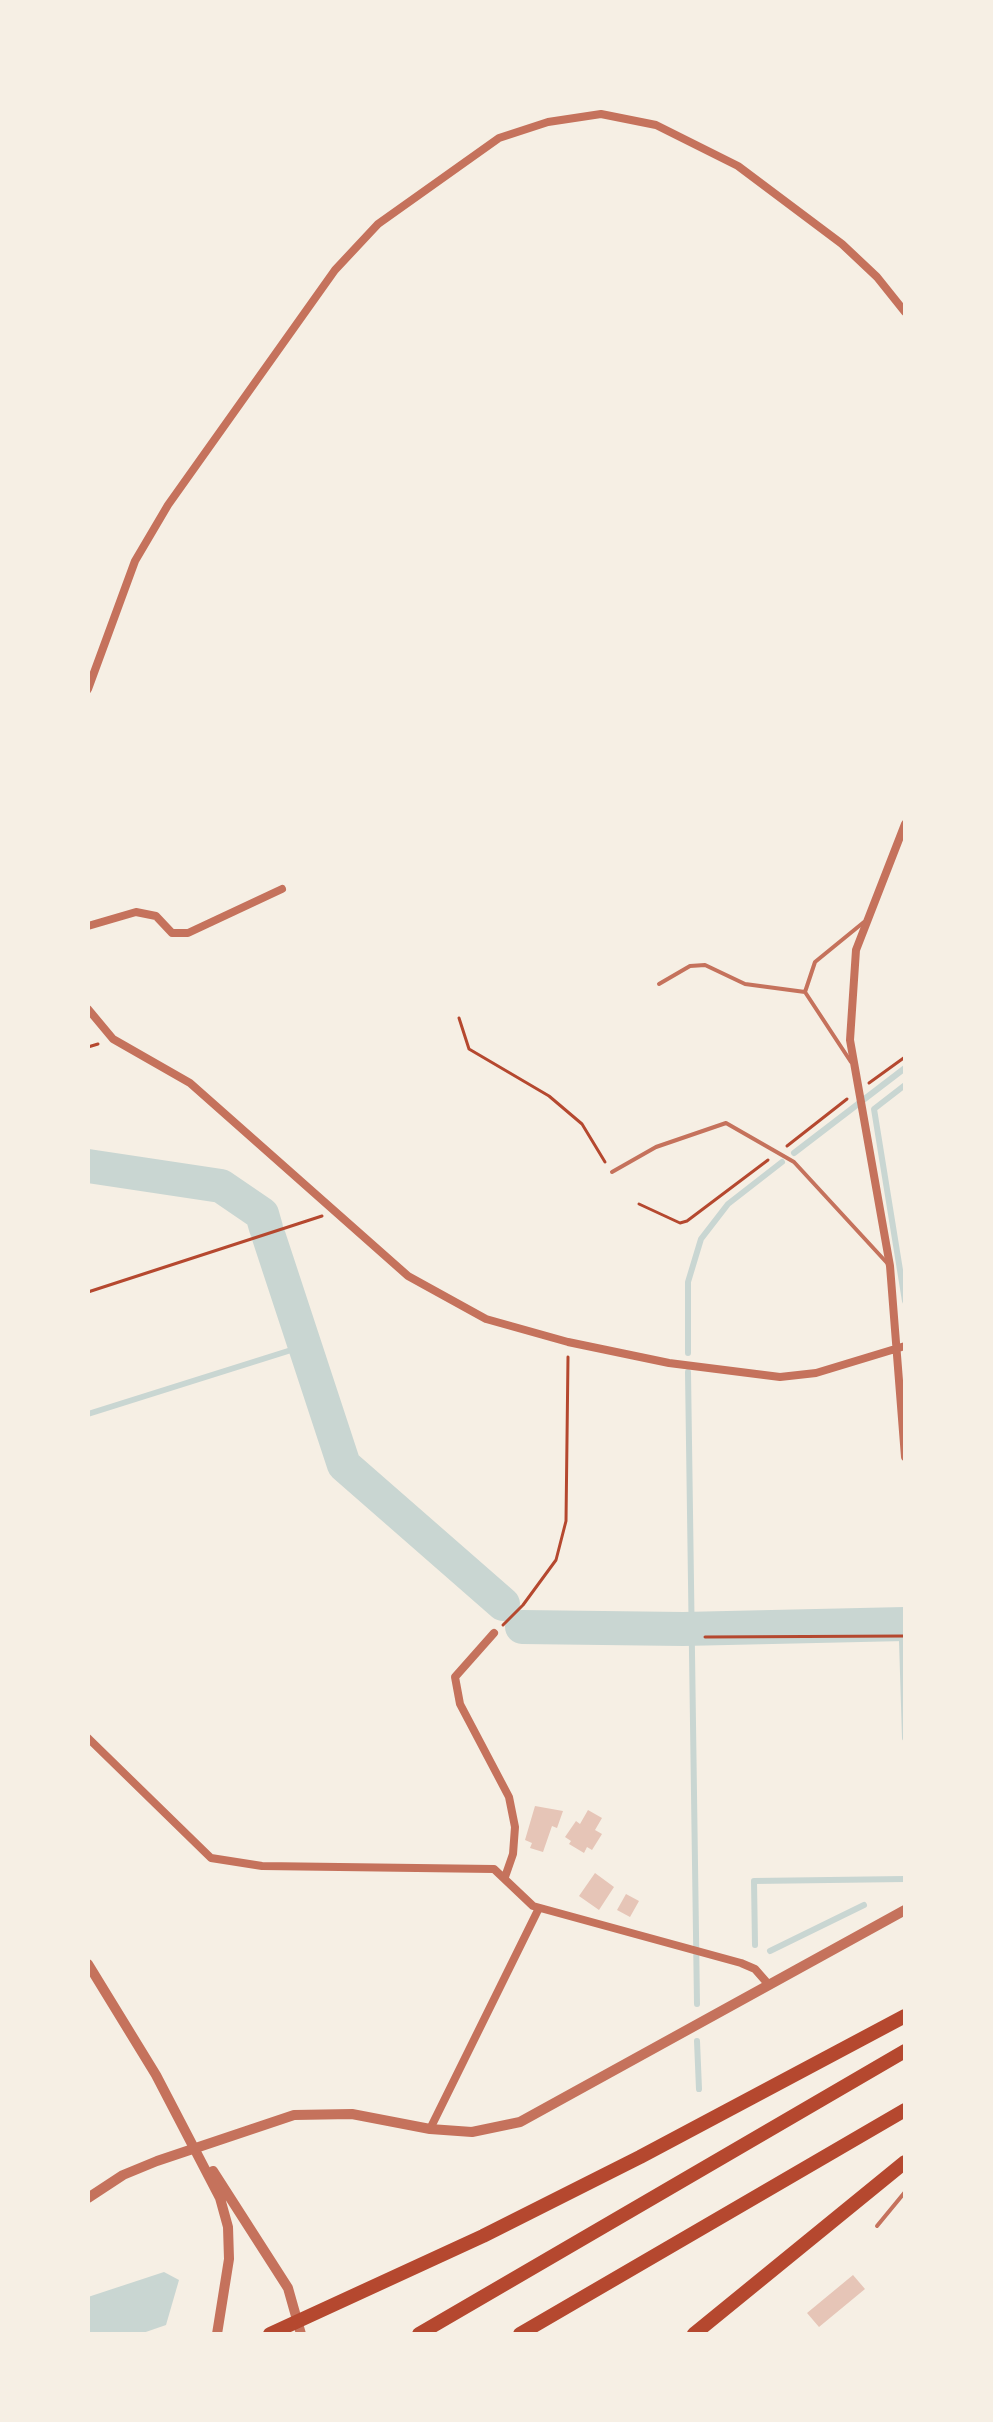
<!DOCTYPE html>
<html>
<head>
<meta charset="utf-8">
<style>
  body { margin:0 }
  #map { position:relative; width:993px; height:2422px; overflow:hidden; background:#f6efe4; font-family:"IBM Plex Serif",serif }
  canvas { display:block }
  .frame { position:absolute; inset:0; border:90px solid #f6efe4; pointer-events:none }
</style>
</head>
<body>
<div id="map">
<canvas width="993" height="2422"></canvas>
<div class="frame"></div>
</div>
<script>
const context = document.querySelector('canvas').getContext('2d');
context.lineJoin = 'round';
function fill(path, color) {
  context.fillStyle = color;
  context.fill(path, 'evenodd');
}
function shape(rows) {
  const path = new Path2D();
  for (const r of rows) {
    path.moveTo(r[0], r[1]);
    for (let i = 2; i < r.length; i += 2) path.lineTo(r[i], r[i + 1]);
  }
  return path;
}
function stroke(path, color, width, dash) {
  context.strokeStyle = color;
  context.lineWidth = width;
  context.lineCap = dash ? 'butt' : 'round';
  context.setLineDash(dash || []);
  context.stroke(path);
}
fill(shape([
  [164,2272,179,2280,166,2325,140,2334,88,2334,88,2297]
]), '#c9d6d2');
stroke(shape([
  [905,1085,874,1109,905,1301],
  [794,1153,905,1068],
  [688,1353,688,1282,701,1239,728,1204,782,1162],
  [688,1372,697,2004],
  [88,1414,304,1346],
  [902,1641,905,1738],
  [755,1945,754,1881,905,1879],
  [770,1951,864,1905],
  [697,2041,699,2089]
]), '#c9d6d2', 6);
stroke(shape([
  [88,1166,221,1186,262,1214,266,1228],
  [269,1237,344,1465,503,1604],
  [522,1627,683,1629,905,1624]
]), '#c9d6d2', 34);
fill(shape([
  [535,1806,563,1811,557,1828,552,1826,543,1852,530,1848,532,1843,525,1840],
  [588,1810,602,1818,595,1830,602,1834,592,1850,587,1847,584,1853,569,1844,571,1841,565,1837,576,1821,580,1824],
  [595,1873,614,1887,599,1910,579,1896],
  [626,1894,639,1901,630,1917,617,1910],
  [853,2275,865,2289,819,2327,807,2313]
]), '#e6c5b7');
stroke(shape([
  [459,1018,469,1049,549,1096,582,1124,605,1162],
  [88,1047,98,1044],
  [869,1083,905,1057],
  [787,1146,847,1099],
  [639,1204,680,1223,687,1221,768,1160],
  [88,1292,322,1216],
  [503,1625,523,1605,556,1560,566,1521,568,1357],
  [705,1637,905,1636]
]), '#b5482f', 3);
stroke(shape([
  [659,984,690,966,705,965,745,984,805,992,851,1062],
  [805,992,815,962,864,922],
  [612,1172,656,1147,726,1123,794,1162,888,1264],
  [877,2226,905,2192]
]), '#c5725c', 4);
stroke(shape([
  [88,689,135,561,168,505,335,270,378,224,499,138,548,122,601,114,656,125,738,166,842,244,877,277,905,312],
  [905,824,856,950,850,1040,890,1266,905,1457],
  [88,926,136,912,156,916,172,933,188,933,282,889],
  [88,1009,113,1039,190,1083,408,1276,486,1319,568,1342,669,1363,780,1377,816,1373,905,1346],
  [494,1633,455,1677,460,1704,509,1797,515,1827,513,1854,505,1877],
  [88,1738,211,1858,262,1866,494,1869,533,1906,741,1963,755,1969,769,1985],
  [430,2129,539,1908]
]), '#c5725c', 8);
stroke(shape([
  [88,1964,156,2075,220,2198,228,2227,229,2259,217,2334],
  [213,2171,288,2288,301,2334],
  [88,2198,123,2175,157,2161,294,2115,352,2114,430,2129,472,2132,520,2122,905,1910]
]), '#c5725c', 10);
stroke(shape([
  [270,2334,483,2236,640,2157,905,2016],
  [419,2334,905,2051],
  [520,2334,905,2110],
  [694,2334,905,2162]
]), '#b5482f', 14);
</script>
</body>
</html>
